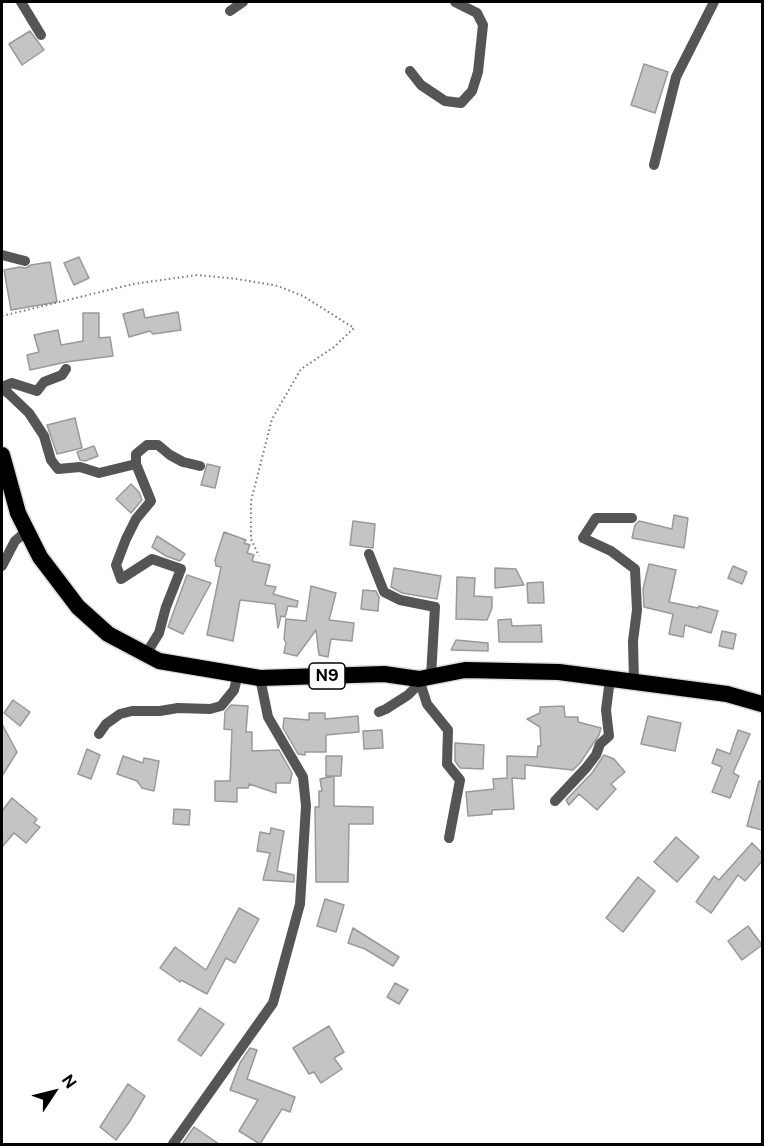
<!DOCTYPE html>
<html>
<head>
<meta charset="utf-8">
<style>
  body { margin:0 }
  #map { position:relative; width:764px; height:1146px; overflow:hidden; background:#fff; font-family:"Public Sans",sans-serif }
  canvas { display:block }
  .frame { position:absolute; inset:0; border:3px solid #000; pointer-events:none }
  .north { position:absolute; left:24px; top:1062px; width:60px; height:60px; -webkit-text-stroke:4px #fff; paint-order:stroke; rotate:55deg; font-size:16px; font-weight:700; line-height:24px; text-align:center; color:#000 }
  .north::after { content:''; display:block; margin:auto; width:21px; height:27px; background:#000; clip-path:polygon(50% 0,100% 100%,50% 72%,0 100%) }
</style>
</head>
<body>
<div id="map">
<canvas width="764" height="1146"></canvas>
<div class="frame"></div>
<div class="north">N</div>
</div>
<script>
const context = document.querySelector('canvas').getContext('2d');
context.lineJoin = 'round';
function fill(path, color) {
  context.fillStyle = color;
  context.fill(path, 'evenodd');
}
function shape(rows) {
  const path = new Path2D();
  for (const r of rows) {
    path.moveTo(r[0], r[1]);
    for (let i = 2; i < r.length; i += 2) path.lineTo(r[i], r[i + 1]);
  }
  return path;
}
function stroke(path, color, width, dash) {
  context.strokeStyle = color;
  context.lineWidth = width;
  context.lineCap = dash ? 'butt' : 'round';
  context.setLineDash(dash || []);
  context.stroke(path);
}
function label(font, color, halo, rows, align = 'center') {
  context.font = font + ' "Public Sans",sans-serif';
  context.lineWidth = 4.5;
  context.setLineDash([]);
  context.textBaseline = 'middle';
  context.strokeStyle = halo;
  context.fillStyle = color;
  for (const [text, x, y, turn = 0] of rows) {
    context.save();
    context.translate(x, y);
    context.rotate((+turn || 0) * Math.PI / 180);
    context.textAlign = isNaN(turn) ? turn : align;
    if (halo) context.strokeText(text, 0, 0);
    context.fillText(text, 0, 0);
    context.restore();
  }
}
const building = shape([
  [30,31,44,50,22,65,9,44,30,31],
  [644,64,668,72,655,113,631,105,644,64],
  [79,257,89,278,74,285,64,263,79,257],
  [50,262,57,302,11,310,4,270,19,267,26,268,31,265,50,262],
  [143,309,145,318,178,312,181,330,153,334,150,331,129,337,123,314,143,309],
  [83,313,99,313,99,338,110,337,113,356,66,362,30,370,27,355,39,352,34,335,58,330,61,345,83,341,83,313],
  [75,418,82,448,57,454,47,425,75,418],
  [94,446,98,456,85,461,80,460,77,452,94,446],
  [207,464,220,467,215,488,201,485,207,464],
  [131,484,139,492,142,500,131,513,116,499,131,484],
  [674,515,688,518,684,548,632,538,635,525,639,521,672,529,674,515],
  [353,521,375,524,373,548,350,545,353,521],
  [224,532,246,540,244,543,250,545,247,553,254,555,252,561,270,565,265,585,276,587,273,594,298,601,297,607,288,606,285,617,281,616,278,628,275,604,240,600,233,641,207,635,221,567,216,566,215,560,224,532],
  [157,536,185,554,180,561,166,556,152,547,157,536],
  [649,564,676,570,669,602,698,608,699,606,718,611,711,633,685,625,683,637,669,634,673,614,644,607,643,589,649,564],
  [733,566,747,572,742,584,728,578,733,566],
  [394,568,441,576,437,599,402,593,391,587,394,568],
  [495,568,516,569,524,585,495,588,495,568],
  [187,575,211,583,183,634,168,627,187,575],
  [457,577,475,578,474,596,492,597,492,608,487,620,456,619,457,577],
  [543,582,544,603,528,603,527,583,543,582],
  [311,586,336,593,329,620,354,623,352,641,331,639,328,657,319,655,316,630,297,656,284,653,286,643,284,639,286,619,306,621,311,586],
  [363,590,376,591,379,597,378,611,361,609,363,590],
  [511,619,512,626,541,625,542,642,499,642,498,620,511,619],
  [722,631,736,634,733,649,719,646,722,631],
  [456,640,488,643,488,651,451,650,456,640],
  [13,700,30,712,20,726,4,713,13,700],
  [231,705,248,706,246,732,252,732,252,751,279,750,292,773,290,783,276,783,276,793,249,784,248,788,237,788,237,802,215,801,215,781,230,781,232,730,224,729,225,712,231,705],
  [564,706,565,717,578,717,578,722,601,728,599,735,580,763,573,770,525,765,525,779,512,778,514,809,492,810,492,814,468,816,466,792,494,789,493,779,507,778,507,756,537,757,538,746,541,746,540,727,527,719,540,713,540,707,564,706],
  [309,713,325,713,325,719,358,716,359,732,326,735,326,752,305,752,305,755,298,754,283,728,284,718,309,720,309,713],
  [648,716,681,723,675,751,641,744,648,716],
  [2,724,17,752,2,776,2,724],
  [382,730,383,748,364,749,363,731,382,730],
  [738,730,750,734,733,773,739,776,730,798,712,792,722,767,712,763,717,749,730,754,738,730],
  [455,743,484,745,483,769,460,768,455,761,455,743],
  [87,749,100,755,91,779,78,774,87,749],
  [604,755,614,759,625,772,611,784,616,789,597,810,579,794,569,805,566,800,592,773,604,755],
  [123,756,143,763,144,758,159,761,154,791,142,788,137,781,117,774,123,756],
  [326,756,342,756,341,776,326,776,326,756],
  [334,776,334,806,373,807,373,824,349,824,348,882,316,882,315,807,319,807,319,791,322,791,320,779,334,776],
  [759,781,762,782,762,830,747,826,759,781],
  [12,798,37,819,34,823,40,827,26,843,14,833,2,847,2,811,12,798],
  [174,809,190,810,189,825,173,824,174,809],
  [271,828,284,831,277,871,294,875,294,882,263,880,270,853,257,851,260,832,270,834,271,828],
  [676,837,699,857,677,882,654,862,676,837],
  [752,843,762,853,762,861,745,881,738,875,711,913,696,902,714,876,719,880,752,843],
  [638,877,655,891,623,932,606,918,638,877],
  [325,899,344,905,336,932,317,926,325,899],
  [239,908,259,919,235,963,226,958,207,994,181,980,180,982,160,968,175,947,206,970,239,908],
  [748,926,762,945,742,960,728,941,748,926],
  [353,928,399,957,393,966,365,949,348,943,353,928],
  [395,983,408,990,399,1004,387,997,395,983],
  [200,1008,224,1024,201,1056,178,1040,200,1008],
  [329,1026,344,1052,334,1058,342,1069,321,1083,314,1072,309,1074,293,1048,329,1026],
  [250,1048,257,1050,247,1079,295,1097,290,1112,282,1109,260,1144,239,1131,258,1100,230,1090,240,1063,250,1048],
  [128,1084,145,1096,130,1121,116,1140,100,1127,128,1084],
  [194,1127,219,1144,182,1144,194,1127]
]);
fill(building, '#c4c4c4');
stroke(building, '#999', 1.5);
const trunk = shape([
  [2,455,18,513,40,557,78,607,108,634,159,661,260,678,384,674,419,679,465,670,559,672,727,694,762,704]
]);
stroke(trunk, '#dbdbdb', 19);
stroke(shape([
  [2,316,133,284,197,275,238,279,278,286,303,296,354,328,334,347,301,369,272,419,251,501,251,539,259,556]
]), '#777', 2, [1.5, 3]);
stroke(shape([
  [21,2,41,35],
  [230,11,243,2],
  [410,71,421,85,445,101,461,103,472,91,478,72,483,25,477,13,455,2],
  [654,165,676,77,714,2],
  [2,255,25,261],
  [2,387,12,383,37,391,44,382,62,375,66,369],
  [2,389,8,393,29,413,44,436,51,460,58,469,80,467,99,473,136,464],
  [632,518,596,518,583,538,611,551,635,569,637,610,633,641,634,682],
  [369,554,384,592,400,600,435,607,431,676],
  [2,566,15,541,28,530],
  [146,654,159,633,166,607,181,569,152,559,121,579,116,565,126,539,136,519,151,501,136,464,136,454,147,445,158,445,170,455,183,462,200,466],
  [419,679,427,704,448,730,447,764,460,780,449,838],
  [379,712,386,709,408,695,415,688,419,679],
  [99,734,106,724,120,714,132,711,160,711,178,708,210,709,221,706,234,690,238,674],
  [555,801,586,768,596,755,600,744,609,736,606,710,610,679],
  [173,1144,273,1003,300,904,306,806,303,777,268,717,260,678]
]), '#555', 10);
stroke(trunk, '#000', 16);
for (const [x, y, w] of [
  [327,676,36]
]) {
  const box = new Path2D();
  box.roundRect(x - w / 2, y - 13, w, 26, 4.5);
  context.fillStyle = '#fff';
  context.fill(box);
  stroke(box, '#000', 1.5);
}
label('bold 16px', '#000', null, [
  ["N9",327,676]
]);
</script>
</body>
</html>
